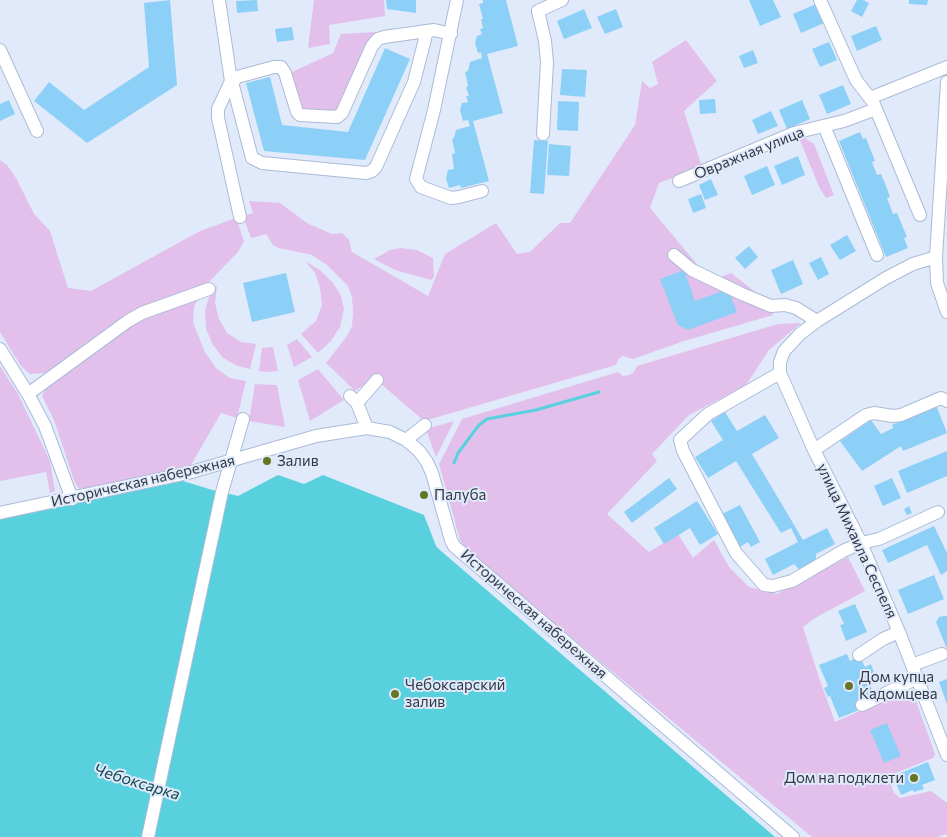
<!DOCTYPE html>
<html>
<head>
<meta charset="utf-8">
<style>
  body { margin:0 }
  canvas { display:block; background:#e0eafb }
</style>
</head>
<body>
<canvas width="947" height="837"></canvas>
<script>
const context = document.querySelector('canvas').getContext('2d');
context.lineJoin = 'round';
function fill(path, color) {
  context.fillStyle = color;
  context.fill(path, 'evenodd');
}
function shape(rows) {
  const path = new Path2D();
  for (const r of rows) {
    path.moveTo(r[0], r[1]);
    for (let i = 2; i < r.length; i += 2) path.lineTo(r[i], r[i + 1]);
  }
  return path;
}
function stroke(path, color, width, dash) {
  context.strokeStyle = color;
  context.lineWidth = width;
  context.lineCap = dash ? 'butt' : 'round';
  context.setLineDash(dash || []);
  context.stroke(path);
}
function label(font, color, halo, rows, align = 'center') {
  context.font = font + ' Commissioner,sans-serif';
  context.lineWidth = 4;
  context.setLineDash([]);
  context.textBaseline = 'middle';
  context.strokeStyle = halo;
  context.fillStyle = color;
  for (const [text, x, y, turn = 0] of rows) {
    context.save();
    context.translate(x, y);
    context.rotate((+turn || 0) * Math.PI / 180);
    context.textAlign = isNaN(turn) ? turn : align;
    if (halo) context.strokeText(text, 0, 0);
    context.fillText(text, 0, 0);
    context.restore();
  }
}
fill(shape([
  [314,0,384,0,385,16,329,25,330,44,308,48],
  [375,32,341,107,336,112,305,110,300,108,290,73,333,53,341,34],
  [686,40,717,81,684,111,702,167,659,183,650,208,711,281,731,273,767,301,773,315,684,341,633,359,622,356,618,360,616,365,424,421,374,378,355,391,326,363,347,336,352,326,353,313,352,297,348,286,327,265,312,255,279,248,273,245,266,234,251,238,243,216,253,213,249,201,280,203,307,223,332,234,342,233,349,240,352,252,428,296,445,254,496,223,517,254,530,252,560,223,570,223,635,125,642,81,650,88,658,84,652,62],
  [805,136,807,140,814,144,834,195,826,198,820,189,799,138],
  [0,160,7,165,16,178,34,214,50,231,68,288,91,291,200,231,236,218,244,241,238,252,207,284,128,313,45,373,30,374,21,366,0,332],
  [400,248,417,250,433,258,434,277,431,280,395,270,374,259,390,250],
  [305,261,320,270,333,283,341,296,344,309,340,327,331,341,318,353,301,334,316,321,322,305,320,288,315,273],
  [217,286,215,303,219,319,227,333,241,342,256,344,250,369,238,366,223,358,213,345,206,329,205,311,209,297],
  [199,297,194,307,193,323,205,352,216,368,230,378,246,381,237,418,221,413,191,465,83,490,78,488,74,480,54,420,42,396,50,380,133,323],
  [801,323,769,350,746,385,689,415,652,454,657,461,607,514,649,552,678,534,693,558,714,540,729,567,749,587,777,594,848,557,865,591,815,618,803,627,819,678,835,722,906,691,915,698,935,754,933,758,888,776,894,793,900,798,931,791,947,803,947,834,938,837,812,837,468,552,460,540,439,464,462,419,618,372,623,376,629,375,634,372,637,366,778,324],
  [297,339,312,357,294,367,287,345],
  [273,347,278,371,268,372,259,371,262,348],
  [0,366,18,394,50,461,55,491,50,493,46,472,0,481],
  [318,369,344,400,310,421,298,380],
  [255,384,277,385,285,427,249,421],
  [454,421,436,457,426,429]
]), '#e2c0eb');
fill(shape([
  [278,475,304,484,323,475,424,515,436,546,441,551,775,837,152,837,226,493,238,496],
  [183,481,219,492,143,837,0,837,0,519]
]), '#58d0de');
stroke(shape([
  [454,463,458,453,479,425,487,419,536,410,599,392]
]), '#58d0de', 3);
fill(shape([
  [170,0,177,85,87,143,34,101,49,82,84,110,149,67,144,3],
  [257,0,258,11,237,13,236,1],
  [386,0,416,0,416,13,387,9],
  [483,0,506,0,518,46,487,54,503,113,473,121,489,181,461,188,460,185,449,188,446,178,448,170,454,169,452,154,455,153,452,139,454,138,456,130,470,126,468,120,463,121,460,110,462,103,468,102,466,96,469,96,466,87,468,86,465,72,468,71,470,62,482,58,481,52,478,53,475,43,477,36,482,34,480,29,483,28,481,19,483,19,479,4,483,3],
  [749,0,773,0,781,17,760,26],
  [857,0,863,0,869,3,862,17,851,11],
  [909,0,928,0,927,5,909,4],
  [816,4,824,23,801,33,793,14],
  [584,9,592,28,564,39,557,21],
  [616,9,623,27,605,34,597,17],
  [876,26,882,40,857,51,851,36],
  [292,27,294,40,277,42,275,29],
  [829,42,837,60,820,67,812,49],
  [385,48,410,59,365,160,264,151,246,83,270,77,282,125,348,132],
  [753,50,758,63,744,68,739,56],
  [562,69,587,70,585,97,560,95],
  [843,85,851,104,827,114,819,95],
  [715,99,716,113,700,114,699,100],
  [9,100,15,114,0,121,0,104],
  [802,100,810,119,787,129,779,110],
  [558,101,579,102,578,131,557,130],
  [771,111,778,126,758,134,752,120],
  [860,132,863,139,866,138,875,161,872,162,877,175,881,174,886,186,890,197,887,198,893,214,897,213,907,237,904,238,908,248,886,257,839,141],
  [534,140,548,141,544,194,530,193],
  [549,144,571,146,569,176,547,175],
  [798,156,805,175,782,185,774,166],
  [767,166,775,185,752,195,744,176],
  [711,179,718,195,705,200,699,185],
  [701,194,706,208,693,213,688,199],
  [847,235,856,251,840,260,830,245],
  [749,246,758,257,745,269,735,258],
  [821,257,829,274,818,280,809,263],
  [793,260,803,284,781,294,771,270],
  [684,270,695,301,728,289,737,312,688,330,678,325,660,279],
  [286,273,295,312,252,322,243,283],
  [936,405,947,433,903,451,901,446,862,471,840,441,871,420,881,434,893,428,892,425],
  [725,412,737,431,765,415,779,438,752,454,803,540,827,528,835,544,816,554,816,560,800,570,794,564,773,575,765,559,798,542,791,528,781,533,736,461,708,478,695,457,723,440,711,421],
  [947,451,947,476,907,493,898,471],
  [669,478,677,489,632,523,624,512],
  [892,478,901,498,883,506,874,486],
  [697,501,718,534,700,545,690,528,664,544,654,528],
  [740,505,760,542,751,547,748,542,740,547,722,514],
  [909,506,912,513,907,515,904,509],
  [934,526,947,553,947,571,941,575,927,545,888,563,882,550],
  [934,575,944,599,908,614,898,590],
  [855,604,867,632,846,641,840,625,844,624,838,611],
  [944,616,947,616,947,649,936,622,939,617],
  [847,654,850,661,860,656,865,667,871,664,876,678,871,680,873,684,870,685,875,696,859,710,839,718,830,696,828,697,824,688,828,686,819,665],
  [947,679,947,704,939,682],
  [887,723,901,756,884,763,870,730],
  [928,762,935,780,922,785,924,789,914,792,913,790,901,795,893,776]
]), '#8dd0f7');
const minor = shape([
  [219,0,231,81,218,109,218,118,240,217],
  [457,0,434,110,416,179,421,187,451,198,459,197,482,191],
  [820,0,856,80,873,102,920,215],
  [427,31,414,82,376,167,372,171,366,173,262,163,252,158,233,86,233,82,237,77,274,67,281,67,285,73,297,112,300,115,337,117,342,113,372,46,378,39,384,37,434,30,451,34],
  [0,50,37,131],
  [947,82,936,257,937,283,947,312],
  [870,98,947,67],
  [827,133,877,255],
  [543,134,547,62,545,41,538,11,562,0],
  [679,181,794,133,844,121,876,109],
  [674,255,692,270,742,294,771,306,785,305,796,308,817,321],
  [936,257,913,264,886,278,817,321,800,334,784,351,780,362,780,373,814,450,861,543,899,632,947,755],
  [0,349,28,394,45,426,72,499],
  [780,373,708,414,680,440,683,451,736,553,764,585,773,586,792,581,843,551,861,543,879,539,938,512],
  [28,394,128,321,142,313,209,289],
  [350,396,357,403,367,428],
  [357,403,377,380],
  [406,440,425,425],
  [814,450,866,415,874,413,893,416,901,415,941,398,947,401],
  [0,513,188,473,316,436,367,428,390,432,406,440,419,451,427,462,432,473,451,540,454,546,793,837],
  [859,655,883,639,899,632],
  [912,665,942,654],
  [862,705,917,678],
  [148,837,222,492,243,419]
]);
stroke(minor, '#abbbd7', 14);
stroke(minor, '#fff', 12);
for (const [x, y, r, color] of [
  [267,461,5,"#657625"],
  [424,495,5,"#657625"],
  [849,686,5,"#657625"],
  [395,694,5,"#657625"],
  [914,778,5,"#657625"]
]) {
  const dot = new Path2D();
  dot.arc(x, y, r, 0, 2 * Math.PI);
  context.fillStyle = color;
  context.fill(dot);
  stroke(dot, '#e0eafb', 2);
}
label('15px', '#323844', '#e0eafb', [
  ["Овражная улица",749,153,-22],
  ["Историческая набережная",143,481,-13],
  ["улица Михаила Сеспеля",857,541,65],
  ["Историческая набережная",534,614,41]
]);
label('15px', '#323844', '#e0eafb', [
  ["Залив",277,461],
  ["Палуба",434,495],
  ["Дом купца",859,677],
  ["Кадомцева",859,694],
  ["Чебоксарский",405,685],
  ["залив",405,702],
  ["Дом на подклети",904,778,"right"]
], 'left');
label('italic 16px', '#11474d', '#e0eafb', [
  ["Чебоксарка",137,782,17]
]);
</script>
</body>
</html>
